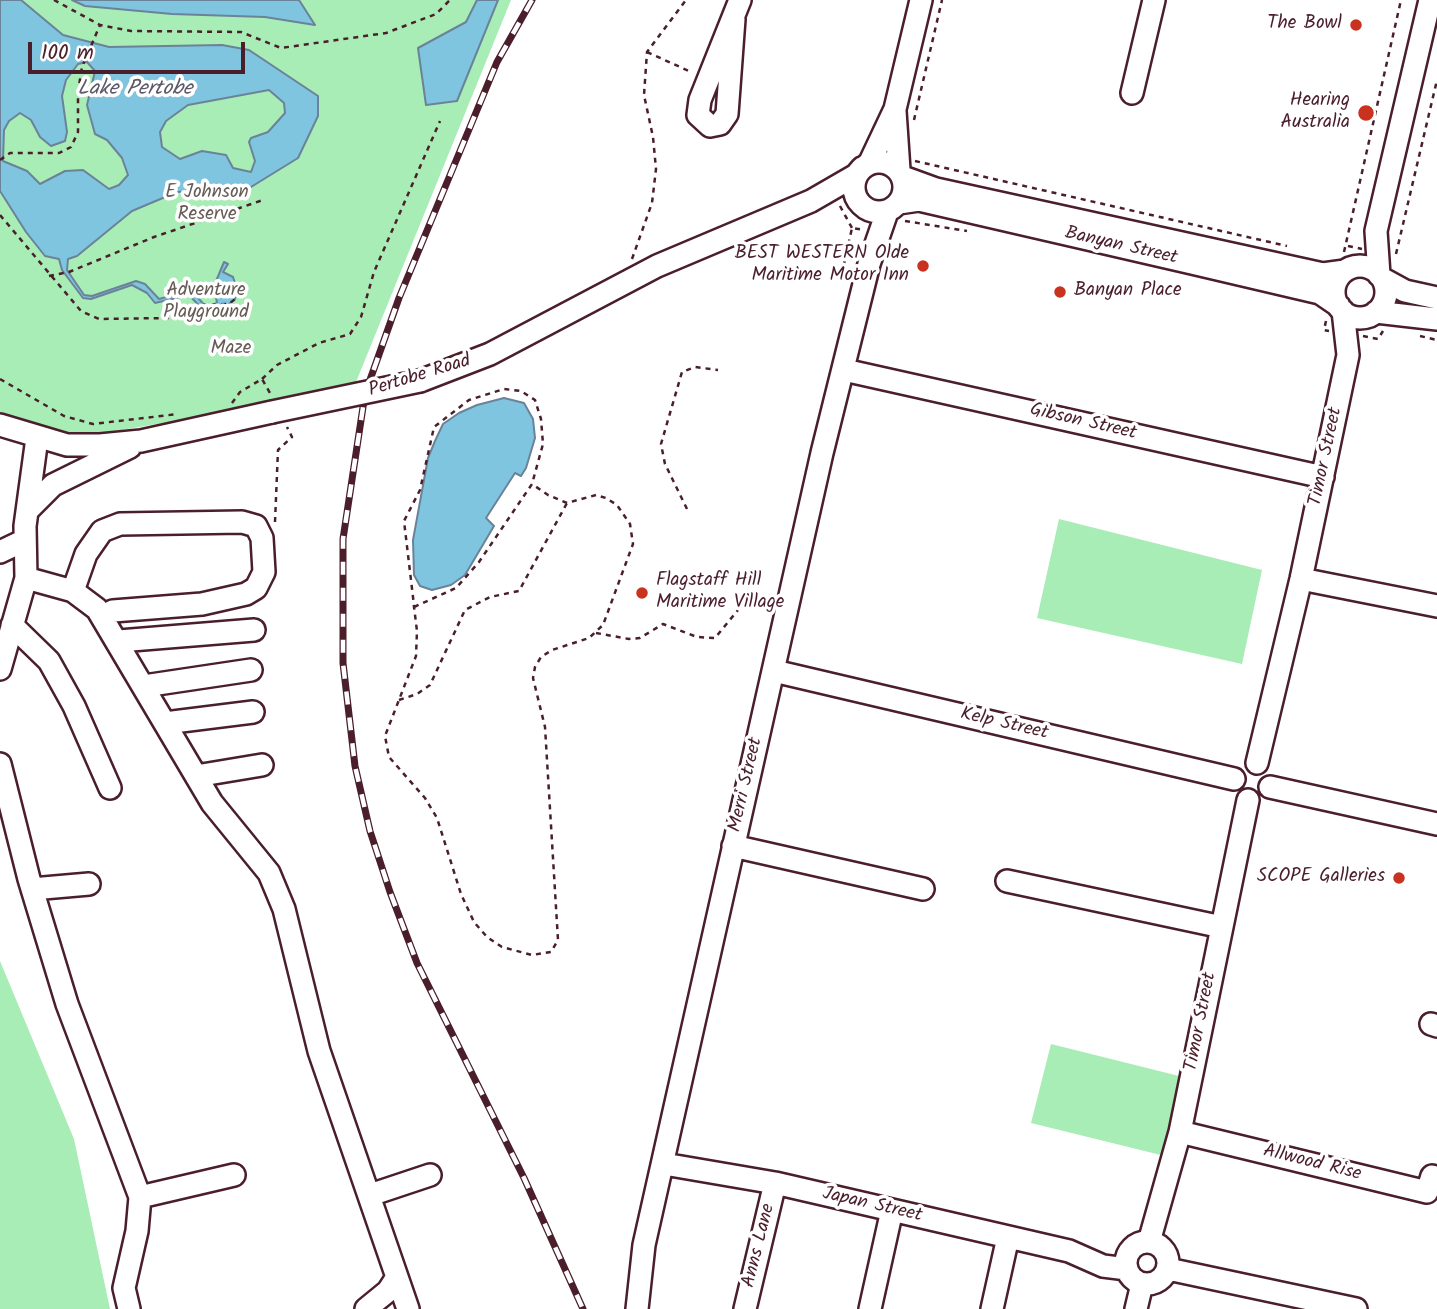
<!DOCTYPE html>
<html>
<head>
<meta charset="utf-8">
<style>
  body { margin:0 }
  #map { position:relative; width:1437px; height:1309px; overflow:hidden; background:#fff; font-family:Kalam,sans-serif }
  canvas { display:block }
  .scale { position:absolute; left:28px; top:42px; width:217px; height:32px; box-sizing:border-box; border:4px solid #4a1f2b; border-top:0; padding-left:9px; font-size:21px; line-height:24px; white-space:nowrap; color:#4a1f2b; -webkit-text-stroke:5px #fff; paint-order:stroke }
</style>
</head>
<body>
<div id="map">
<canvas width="1437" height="1309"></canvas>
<div class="scale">100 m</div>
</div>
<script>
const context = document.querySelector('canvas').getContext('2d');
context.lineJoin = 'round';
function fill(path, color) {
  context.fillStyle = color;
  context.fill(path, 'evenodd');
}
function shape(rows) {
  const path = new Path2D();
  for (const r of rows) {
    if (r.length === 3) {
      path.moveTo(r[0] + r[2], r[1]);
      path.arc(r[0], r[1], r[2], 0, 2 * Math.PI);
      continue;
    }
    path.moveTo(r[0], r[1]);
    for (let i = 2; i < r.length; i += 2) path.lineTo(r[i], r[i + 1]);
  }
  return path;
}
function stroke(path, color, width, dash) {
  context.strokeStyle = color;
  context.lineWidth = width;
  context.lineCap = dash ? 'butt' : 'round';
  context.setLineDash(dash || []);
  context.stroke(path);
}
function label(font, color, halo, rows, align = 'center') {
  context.font = font + ' Kalam,sans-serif';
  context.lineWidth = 7;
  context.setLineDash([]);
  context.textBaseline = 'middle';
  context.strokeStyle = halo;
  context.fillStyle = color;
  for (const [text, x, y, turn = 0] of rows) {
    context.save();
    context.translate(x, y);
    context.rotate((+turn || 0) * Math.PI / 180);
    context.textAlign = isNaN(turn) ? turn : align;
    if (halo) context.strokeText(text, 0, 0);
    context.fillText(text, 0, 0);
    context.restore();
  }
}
fill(shape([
  [0,0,511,0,354,387,254,408,85,436,0,426],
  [1059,519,1262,570,1242,664,1037,618],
  [0,961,74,1139,110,1309,0,1309],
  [1051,1044,1191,1079,1173,1158,1031,1123]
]), '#a8ecb6');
const water = shape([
  [0,0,21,0,63,35,109,47,222,45,249,50,318,96,318,116,298,158,251,187,177,192,132,211,77,256,68,259,67,270,84,295,92,296,136,281,145,284,159,299,188,291,193,292,206,307,217,303,214,286,224,262,228,264,223,272,233,277,237,289,235,299,229,304,205,312,189,295,155,303,147,293,132,285,91,299,83,298,62,270,59,259,45,256,26,232,0,191,0,0],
  [87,62,95,71,87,105,95,134,107,140,122,158,128,175,119,185,109,189,83,170,65,171,40,184,27,171,3,161,4,130,9,121,20,113,31,120,40,137,51,146,65,141,67,132,62,96,66,80,78,64,87,62],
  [269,90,284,103,285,113,268,132,251,138,249,142,255,161,251,172,233,168,226,155,202,151,180,159,162,147,160,132,166,121,188,105,269,90],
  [72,0,299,0,315,25,265,17,172,14,85,6,72,0],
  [477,0,498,0,457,101,426,105,418,48,466,22,477,0],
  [504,398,524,403,533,419,535,438,526,468,521,476,515,473,486,518,494,526,465,575,451,585,432,590,420,586,414,575,413,540,428,458,435,441,443,424,459,413,477,405,504,398]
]);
fill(water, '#80c5e0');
stroke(water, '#6a8398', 2);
const minor = shape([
  [734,19,727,114,720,124,710,126,698,115,700,100,740,0],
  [1132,93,1154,0],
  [895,111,899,170],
  [879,187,25],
  [869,164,895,109,921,0],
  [903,177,936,189,1323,274,1345,271],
  [899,203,919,200,1192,263,1320,293,1339,306],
  [1360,292,26],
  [1379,275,1376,231,1430,0],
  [1383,279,1405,291,1437,298],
  [1376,312,1437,319],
  [844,370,1323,477],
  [420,381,490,354,657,266,811,201,856,175,862,168],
  [0,425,67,445,100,445,141,441,272,412],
  [28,510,53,485,130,447],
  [0,552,25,540],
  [26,578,73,591,97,609,212,803,269,873,284,909,319,1051,397,1277,388,1291,366,1309],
  [1301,579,1437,606],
  [73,591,86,554,102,531,120,524,242,522,256,526,262,538,264,572,256,588,246,594,202,604,113,611,103,616],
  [12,625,49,661,74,706,110,788],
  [119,641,254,630],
  [0,669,26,578,25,526,37,438],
  [774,671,1234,779],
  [144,686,251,670],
  [165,723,253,712],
  [1257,763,1301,579,1348,355,1343,311],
  [0,764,29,879,67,1004,140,1197,137,1231,124,1288,129,1309],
  [196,776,262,765],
  [1270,787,1437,824],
  [733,846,923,889],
  [1007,881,1222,927],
  [32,889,89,884],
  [1431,1024,1437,1026],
  [1180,1132,1427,1192,1432,1176],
  [664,1164,775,1183,1069,1251,1103,1266,1127,1269],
  [370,1195,430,1175],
  [140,1197,234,1175],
  [1147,1263,21],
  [1149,1242,1180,1132,1248,800],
  [1168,1269,1356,1309],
  [397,1277,408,1309],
  [637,1309,644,1245,822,453,869,264,887,212],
  [745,1309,775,1183],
  [870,1309,892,1210],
  [992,1309,1008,1237],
  [1136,1309,1142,1284]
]);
stroke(minor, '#4a1f2b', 26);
stroke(shape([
  [54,0,100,25,131,31,241,32,281,48,386,33,436,14,450,0],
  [647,52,691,72],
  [914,120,942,0],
  [0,160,10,153,59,153,71,147,78,132,78,92,82,67,100,25],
  [915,161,1287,246],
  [840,206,852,228],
  [0,215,81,311,99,319,168,318,201,305,229,304,235,299,237,289],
  [905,221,967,231],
  [1348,246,1362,249],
  [1344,252,1401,0],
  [1396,254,1437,80],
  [632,259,652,203,656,169,653,137,644,95,647,52,686,0],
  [844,264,852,228,864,230],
  [49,276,69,272,154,237,263,200],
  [1326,321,1324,330,1329,331],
  [1363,336,1378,339,1383,331],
  [1420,336,1437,340],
  [0,379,64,416,93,424,178,414],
  [262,379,277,365,319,343,350,334,361,317,374,272,440,121],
  [232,403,240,392,262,379,270,393],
  [687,509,665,464,661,444,682,372,695,367,718,370],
  [275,522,278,450,292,437,287,427],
  [414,607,456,588,479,562,532,484,543,444,541,419,535,400,521,391,504,389,469,400,434,427,420,490,404,521,413,597,414,607,417,631,416,656,385,736,389,757,425,798,437,818,461,894,474,922,487,937,502,947,532,955,551,952,558,940,545,727,533,678,535,667,541,657,552,650,589,638,603,625,633,544,630,524,617,505,606,498,596,495,567,503,548,495,532,484],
  [596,633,629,639,640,638,663,624,697,637,715,638,738,610],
  [399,700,417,694,430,685,465,610,490,597,519,591,567,503]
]), '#4a1f2b', 2.5, [5, 5]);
stroke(minor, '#fff', 21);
const rail = shape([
  [532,0,497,62,399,298,365,394,343,539,343,663,355,766,370,831,390,892,417,963,524,1178,583,1309]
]);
stroke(rail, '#4a1f2b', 7);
stroke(rail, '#fff', 4.5, [13]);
const minorBridge = shape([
  [272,412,420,381]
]);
stroke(minorBridge, '#4a1f2b', 26, []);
stroke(minorBridge, '#fff', 21);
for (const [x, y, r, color] of [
  [1356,25,7,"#c8321e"],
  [1366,113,9,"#c8321e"],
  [923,266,7,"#c8321e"],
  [1060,292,7,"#c8321e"],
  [642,593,7,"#c8321e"],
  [1399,878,7,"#c8321e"]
]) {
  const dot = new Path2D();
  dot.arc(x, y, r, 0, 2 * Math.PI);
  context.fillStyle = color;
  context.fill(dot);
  stroke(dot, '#fff', 2.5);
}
label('19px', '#4a1f2b', '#fff', [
  ["The Bowl",1342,25],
  ["Hearing",1350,102],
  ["Australia",1350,124],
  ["BEST WESTERN Olde",909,255],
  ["Maritime Motor Inn",909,277],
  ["Banyan Place",1074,292,"left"],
  ["Flagstaff Hill",656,582,"left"],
  ["Maritime Village",656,604,"left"],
  ["SCOPE Galleries",1385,878]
], 'right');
label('19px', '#665c55', '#fff', [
  ["E Johnson",207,194],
  ["Reserve",207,216],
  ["Adventure",206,292],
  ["Playground",206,314],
  ["Maze",231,350]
]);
label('19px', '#4a1f2b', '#fff', [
  ["Banyan Street",1121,247,13],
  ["Pertobe Road",420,377,-17],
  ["Gibson Street",1083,423,13],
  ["Timor Street",1327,457,-78],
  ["Kelp Street",1004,725,13],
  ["Merri Street",747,785,-77],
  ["Timor Street",1202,1022,-79],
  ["Allwood Rise",1312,1164,14],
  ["Japan Street",872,1206,13],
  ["Anns Lane",760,1246,-76]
]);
label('italic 21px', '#5d596a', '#fff', [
  ["Lake Pertobe",135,90]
]);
</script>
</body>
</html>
